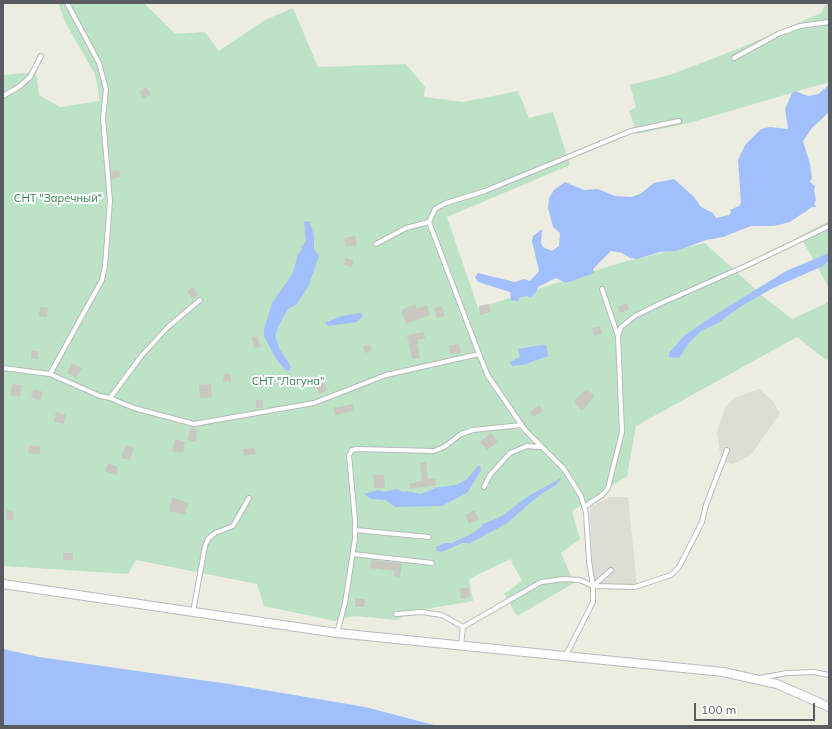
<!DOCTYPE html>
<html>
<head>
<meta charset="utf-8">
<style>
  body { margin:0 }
  #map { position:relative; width:832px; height:729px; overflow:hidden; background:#ecece1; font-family:Mulish,sans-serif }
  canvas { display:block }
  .frame { position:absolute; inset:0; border:4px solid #595b61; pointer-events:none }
  .scale { position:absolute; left:694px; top:703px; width:121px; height:18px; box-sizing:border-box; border:2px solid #595b61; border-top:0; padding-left:5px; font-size:12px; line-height:14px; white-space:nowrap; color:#595b61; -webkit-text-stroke:3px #fff; paint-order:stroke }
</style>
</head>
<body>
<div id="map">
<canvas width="832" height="729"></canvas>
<div class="frame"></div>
<div class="scale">100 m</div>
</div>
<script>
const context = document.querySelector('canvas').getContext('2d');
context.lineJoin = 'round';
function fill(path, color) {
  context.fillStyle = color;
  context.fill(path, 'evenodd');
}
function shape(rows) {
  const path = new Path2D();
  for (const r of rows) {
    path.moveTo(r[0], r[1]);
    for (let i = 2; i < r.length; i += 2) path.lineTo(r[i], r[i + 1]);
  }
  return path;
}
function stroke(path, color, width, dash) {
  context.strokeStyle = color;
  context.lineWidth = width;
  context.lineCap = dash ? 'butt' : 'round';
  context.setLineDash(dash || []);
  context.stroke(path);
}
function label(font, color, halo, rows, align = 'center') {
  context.font = font + ' Mulish,sans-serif';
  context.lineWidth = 4;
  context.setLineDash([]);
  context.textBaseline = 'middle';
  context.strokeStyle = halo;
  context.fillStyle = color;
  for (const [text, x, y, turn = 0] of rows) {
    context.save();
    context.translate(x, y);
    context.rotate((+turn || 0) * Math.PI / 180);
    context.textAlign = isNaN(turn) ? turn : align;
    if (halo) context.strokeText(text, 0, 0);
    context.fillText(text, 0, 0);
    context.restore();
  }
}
fill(shape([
  [759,389,772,400,780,413,751,455,733,464,721,461,717,432,725,408,734,398],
  [610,497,628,497,637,585,593,586,590,507]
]), '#ddddd5');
fill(shape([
  [58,3,144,3,175,34,205,32,219,51,265,20,293,8,318,67,406,64,425,87,424,97,463,102,518,91,529,118,553,112,570,165,447,217,478,308,623,262,705,243,765,298,792,319,829,302,829,359,826,360,797,337,636,426,627,476,572,511,580,539,561,553,574,583,517,616,504,594,522,581,510,559,469,579,473,601,414,611,397,620,354,616,335,621,264,606,257,584,136,560,128,574,3,566,3,75,36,72,39,95,60,107,100,101,95,74,66,24],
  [826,3,829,3,829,82,689,123,637,134,629,111,636,107,630,85,670,75,735,50,821,13],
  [829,221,829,288,800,236]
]), '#bde3c6');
fill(shape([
  [829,85,829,112,812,128,803,141,810,164,812,178,810,182,815,186,814,191,816,200,814,203,816,207,812,207,790,222,774,226,751,226,723,237,706,240,676,251,660,252,637,259,630,258,622,253,611,251,593,269,594,272,592,274,566,283,556,278,538,287,536,292,530,298,527,296,520,297,518,301,511,300,510,292,478,282,475,277,478,273,515,282,524,279,530,281,539,271,532,241,533,236,542,229,541,243,543,247,552,251,559,246,560,233,553,227,548,208,549,198,554,190,565,182,584,190,598,189,615,196,632,197,640,194,654,183,674,179,694,197,701,207,713,213,716,218,729,215,731,212,730,210,739,206,741,203,738,160,745,145,761,129,770,127,788,129,785,109,792,93,795,91,808,96,818,94],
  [307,221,310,222,314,236,314,249,319,256,308,287,297,304,288,309,279,325,275,336,280,350,289,363,291,368,288,371,285,370,275,357,264,336,264,329,272,303,293,273,298,254,302,250,301,247,306,241,304,222],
  [829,253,829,261,823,266,773,288,740,307,718,323,701,331,689,343,679,358,669,357,669,353,684,336,710,318,786,271],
  [361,313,363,316,357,322,328,326,325,323,341,316],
  [546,345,548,356,523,365,512,366,510,362,520,357,518,349,535,346],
  [478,466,480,466,481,470,468,492,442,506,395,507,386,500,371,499,364,494,378,490,384,492,397,489,403,492,406,491,421,494,438,487,456,485,466,480],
  [563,477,556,485,538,496,506,524,470,543,462,543,442,552,437,551,436,547,445,543,452,543,471,534,480,528,483,524,502,516,530,495],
  [3,649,39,657,229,684,365,707,438,726,3,726]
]), '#a1bffc');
fill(shape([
  [146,87,151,94,144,99,139,92],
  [119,170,121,177,112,179,111,171],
  [355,236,357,245,346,247,344,238],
  [345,258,354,260,352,267,344,265],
  [193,287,198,295,192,299,187,291],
  [627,303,629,310,620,313,618,306],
  [415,304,417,309,427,305,430,315,406,324,401,310],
  [489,304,491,312,480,315,479,306],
  [442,306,445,316,437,318,434,308],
  [40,307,48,308,47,317,39,316],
  [600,326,602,334,594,336,592,328],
  [424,332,425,338,417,340,420,358,412,359,407,335],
  [258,336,260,347,254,348,252,337],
  [370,344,372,351,365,353,363,346],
  [459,344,461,353,450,354,449,345],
  [31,351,38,351,38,359,31,359],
  [72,363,82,368,76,378,67,373],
  [224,374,231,374,231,382,223,381],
  [256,375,266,375,266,381,256,381],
  [324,382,327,391,319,394,316,385],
  [12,384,22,385,20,397,10,395],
  [211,384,212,397,200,398,199,385],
  [34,389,43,392,40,401,31,397],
  [586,389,595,396,582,411,574,402],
  [256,400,263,400,263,408,256,408],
  [353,404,354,411,335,415,333,408],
  [539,405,543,410,534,417,530,412],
  [56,412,66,415,64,424,54,422],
  [190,428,197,429,196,442,188,440],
  [491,433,498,442,487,450,480,442],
  [175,439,185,442,183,453,172,451],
  [29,445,40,446,40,454,28,453],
  [126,445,134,448,130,460,121,458],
  [255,448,256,454,244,456,243,449],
  [426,462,428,479,435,478,436,485,410,489,409,484,422,481,420,463],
  [108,463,118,467,116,475,105,471],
  [373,475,384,475,385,488,374,488],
  [172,497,188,503,185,515,169,511],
  [7,510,14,511,13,520,6,520],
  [474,510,479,519,469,524,465,515],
  [63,553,73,553,73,560,63,560],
  [371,560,402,563,400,577,394,576,394,571,370,568],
  [469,587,470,597,461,599,460,589],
  [355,598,365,599,364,607,355,607]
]), '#c8c8c0');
const service = shape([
  [734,58,778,34,800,26,829,22],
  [3,96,20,86,30,77,41,56],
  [376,244,406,228,429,222],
  [602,289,618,336],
  [479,354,429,222,435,209,446,203,485,191,631,131,679,121],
  [3,368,50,374,100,396,110,398,134,408,194,424,314,403,386,375,479,354,488,376,525,430,564,469,581,496,586,513,589,561,593,586,593,602,566,655],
  [50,374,102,280,105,266,110,201,103,118,106,89,99,63,67,3],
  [110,398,142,355,169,326,200,300],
  [484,487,490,475,510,453,527,446,540,447],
  [584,507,602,495,608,488,622,432,618,336,621,327,635,316,657,305,748,265,829,226],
  [355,530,429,537],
  [353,554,432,563],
  [593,586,611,570],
  [193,612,205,546,208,539,215,533,233,526,249,498],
  [396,614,421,612,442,615,463,627],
  [337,633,345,603,355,539,355,520,349,455,352,450,357,449,434,451,444,447,461,434,473,430,522,425],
  [461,645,463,627,541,582,564,579,580,580,593,586,635,587,671,575,679,567,702,522,706,505,727,450],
  [760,678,787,673,814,672,829,675]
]);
const minor = shape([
  [3,584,337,633,723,672,777,684,829,707]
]);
stroke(service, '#b8b9bf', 6);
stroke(minor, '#b8b9bf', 10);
stroke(service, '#fff', 4);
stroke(minor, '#fff', 8);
label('11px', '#37824c', '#fff', [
  ["СНТ \"Заречный\"",58,199],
  ["СНТ \"Лагуна\"",288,382]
]);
</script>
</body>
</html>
